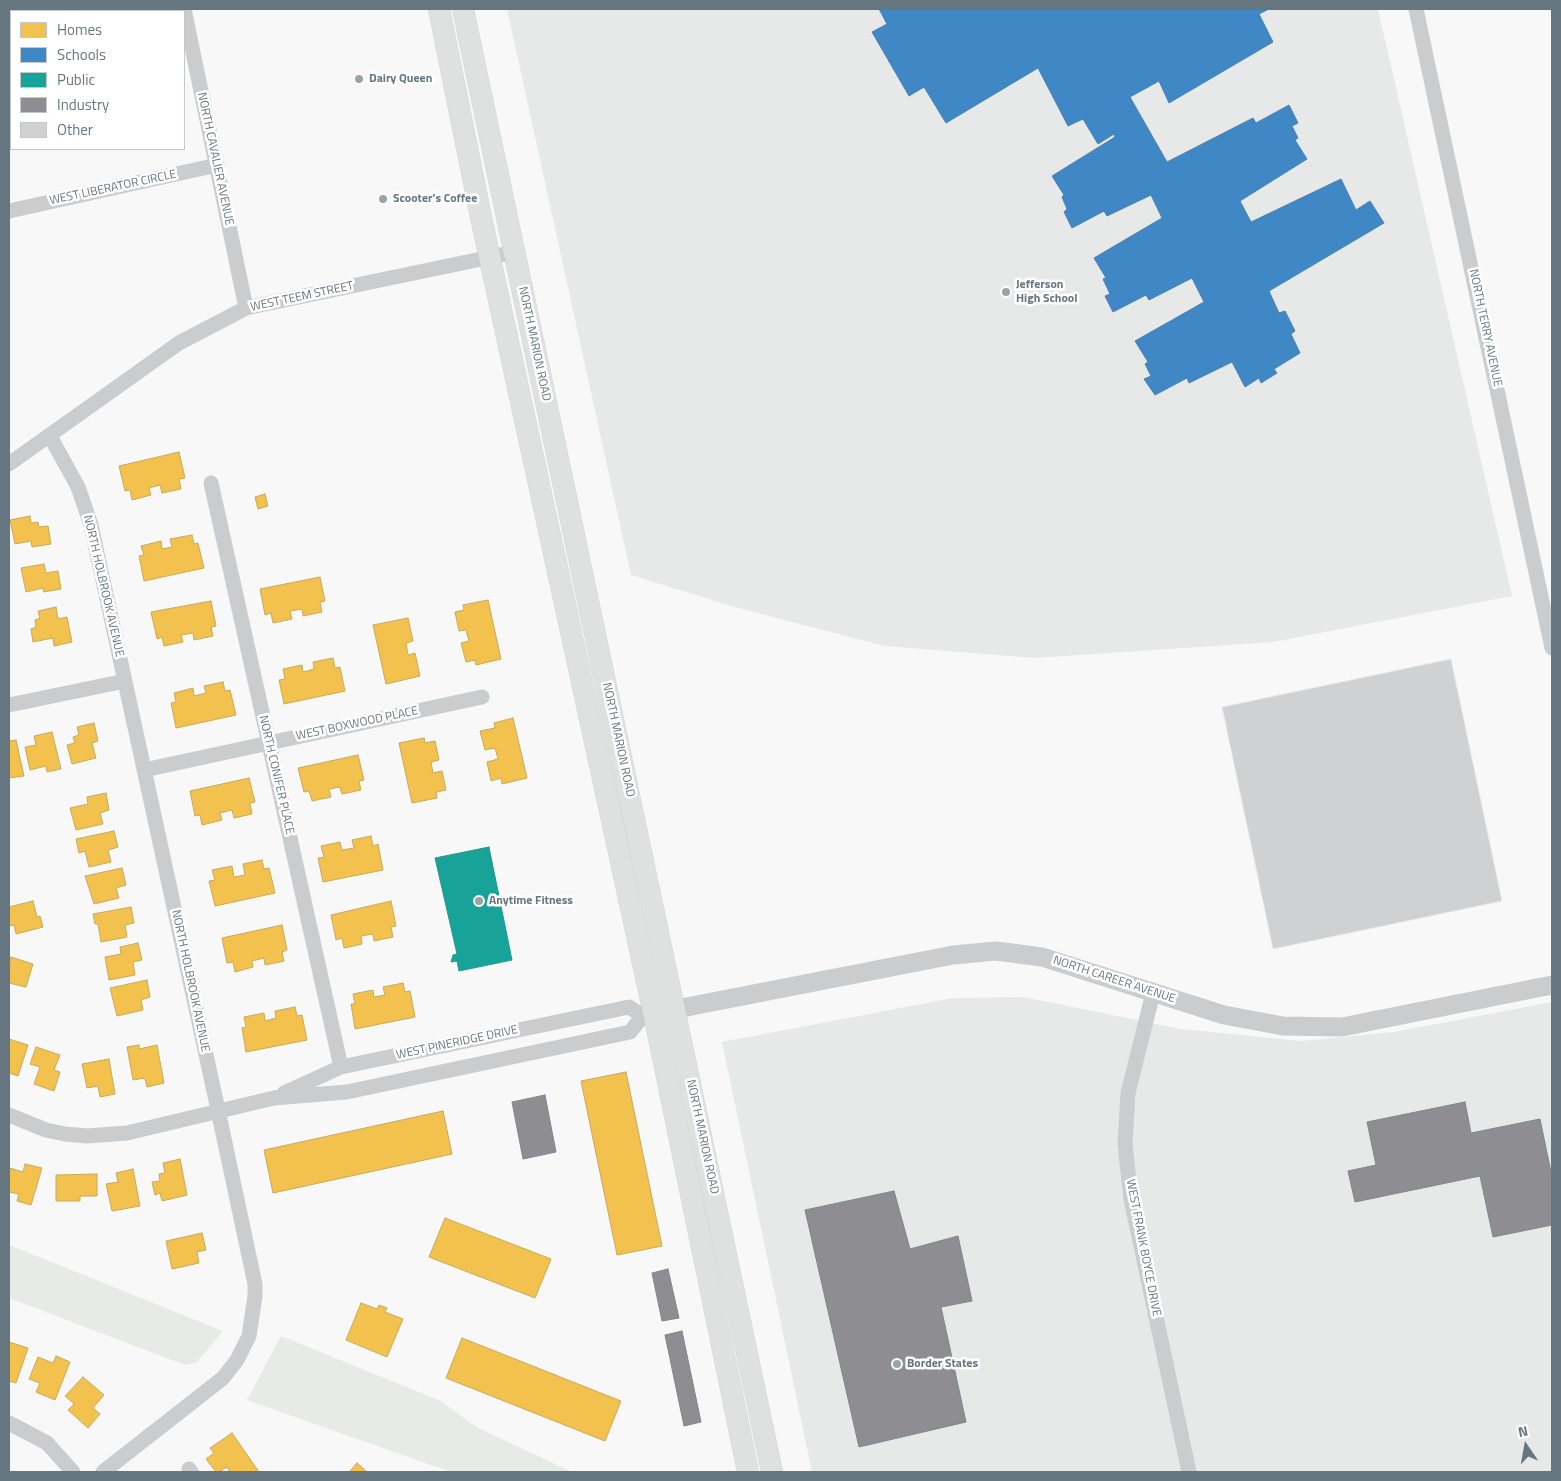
<!DOCTYPE html>
<html>
<head>
<meta charset="utf-8">
<style>
  body { margin:0 }
  #map { position:relative; width:1561px; height:1481px; overflow:hidden; background:#f8f8f8; font-family:"Titillium Web",sans-serif }
  canvas { display:block }
  .frame { position:absolute; inset:0; border:10px solid #667680; pointer-events:none }
  .legend { position:absolute; left:10px; top:10px; width:175px; height:140px; box-sizing:border-box; background:#fff; border:1px solid #c2c8cc; margin:0; padding:6px 9px; list-style:none; font-size:15px; color:#667680 }
  .legend li { display:flex; align-items:center; gap:10px; height:25px }
  .legend b { width:25px; border:1px solid #c2c8cc }
  .north { position:absolute; left:1501px; top:1421px; width:50px; height:50px; -webkit-text-stroke:4px #fff; paint-order:stroke; rotate:348deg; font-size:14px; font-weight:700; line-height:20px; text-align:center; color:#667680 }
  .north::after { content:''; display:block; margin:auto; width:18px; height:22px; background:#667680; clip-path:polygon(50% 0,100% 100%,50% 72%,0 100%) }
</style>
</head>
<body>
<div id="map">
<canvas width="1561" height="1481"></canvas>
<div class="frame"></div>
<ul class="legend">
<li><b style="height:14px;background:#f2c14e"></b>Homes</li>
<li><b style="height:14px;background:#3f88c5"></b>Schools</li>
<li><b style="height:14px;background:#17a398"></b>Public</li>
<li><b style="height:14px;background:#8d8d92"></b>Industry</li>
<li><b style="height:14px;background:#cfd1d2"></b>Other</li>
</ul>
<div class="north">N</div>
</div>
<script>
const context = document.querySelector('canvas').getContext('2d');
context.lineJoin = 'round';
function fill(path, color) {
  context.fillStyle = color;
  context.fill(path, 'evenodd');
}
function shape(rows) {
  const path = new Path2D();
  for (const r of rows) {
    path.moveTo(r[0], r[1]);
    for (let i = 2; i < r.length; i += 2) path.lineTo(r[i], r[i + 1]);
  }
  return path;
}
function stroke(path, color, width, dash) {
  context.strokeStyle = color;
  context.lineWidth = width;
  context.lineCap = dash ? 'butt' : 'round';
  context.setLineDash(dash || []);
  context.stroke(path);
}
function label(font, color, halo, rows, align = 'center') {
  context.font = font + ' "Titillium Web",sans-serif';
  context.lineWidth = 5;
  context.setLineDash([]);
  context.textBaseline = 'middle';
  context.strokeStyle = halo;
  context.fillStyle = color;
  for (const [text, x, y, turn = 0] of rows) {
    context.save();
    context.translate(x, y);
    context.rotate((+turn || 0) * Math.PI / 180);
    context.textAlign = isNaN(turn) ? turn : align;
    if (halo) context.strokeText(text, 0, 0);
    context.fillText(text, 0, 0);
    context.restore();
  }
}
fill(shape([
  [507,9,1378,9,1512,596,1273,642,1035,658,885,646,738,608,631,575],
  [1024,997,1181,1029,1301,1041,1394,1032,1552,1002,1552,1472,812,1472,722,1042,953,998]
]), '#e7e8e8');
fill(shape([
  [9,1245,223,1331,197,1362,185,1365,9,1298],
  [281,1336,441,1401,476,1427,572,1472,451,1472,247,1400]
]), '#e7eae5');
const homes = shape([
  [179,452,185,478,179,479,181,489,162,493,160,485,149,488,151,495,132,500,130,490,125,491,119,466,179,452],
  [265,494,268,506,258,509,255,497,265,494],
  [30,516,31,523,38,522,39,527,48,526,51,544,32,547,31,541,15,544,10,520,30,516],
  [192,535,194,544,198,543,204,568,144,581,139,556,144,555,141,546,161,541,162,549,172,547,170,539,192,535],
  [44,564,46,573,58,571,61,589,44,592,43,588,26,592,21,568,44,564],
  [320,577,325,601,320,602,322,612,303,616,302,609,290,611,292,619,273,623,271,613,265,615,260,589,320,577],
  [488,600,501,659,476,665,475,660,466,662,461,643,469,641,466,630,459,631,455,612,464,610,463,605,488,600],
  [211,601,216,626,211,627,213,636,194,640,193,633,181,635,183,642,164,646,162,637,157,639,151,612,211,601],
  [56,607,58,619,67,617,72,642,54,646,53,638,33,642,31,629,36,627,35,620,40,618,38,611,56,607],
  [408,618,413,641,406,643,408,655,415,653,420,676,386,684,373,625,408,618],
  [333,658,335,668,340,667,345,691,284,704,279,680,285,679,283,669,302,665,303,672,314,669,313,662,333,658],
  [223,682,225,691,230,690,236,715,176,728,171,703,176,702,174,693,193,688,194,696,206,693,204,686,223,682],
  [513,718,527,778,502,784,501,778,491,781,487,762,498,759,495,748,485,750,480,731,495,728,494,723,513,718],
  [94,723,98,741,92,743,96,758,72,764,67,745,75,743,73,737,79,735,77,727,94,723],
  [52,732,61,769,47,772,46,766,30,770,25,747,36,745,34,736,52,732],
  [424,738,425,743,435,741,439,760,431,762,433,773,442,771,446,790,436,792,437,798,412,803,399,743,424,738],
  [16,740,24,776,9,778,9,741,16,740],
  [358,755,364,780,359,781,361,790,342,794,340,787,329,789,331,797,312,801,309,791,304,792,298,768,358,755],
  [249,778,255,802,250,803,252,814,234,818,232,810,220,813,222,820,202,825,200,815,195,816,190,791,249,778],
  [106,793,109,810,100,813,103,824,76,830,70,808,88,804,87,797,106,793],
  [114,831,118,847,108,850,111,862,89,867,85,851,79,853,76,839,114,831],
  [371,836,373,846,378,844,383,870,323,882,318,858,324,857,321,846,340,842,342,850,354,848,352,840,371,836],
  [262,860,264,869,269,868,275,893,215,906,209,881,215,880,212,870,232,866,234,877,245,875,243,864,262,860],
  [122,868,126,885,116,888,119,898,94,904,85,876,122,868],
  [33,901,37,917,40,916,43,927,16,934,14,925,9,926,9,907,33,901],
  [391,901,396,926,391,927,393,937,374,941,373,934,361,936,362,944,344,948,342,938,336,940,331,915,391,901],
  [131,907,134,923,125,925,127,937,101,942,98,924,95,924,93,914,131,907],
  [282,925,287,950,282,952,284,961,265,965,264,958,252,961,253,967,235,972,233,962,227,963,222,938,282,925],
  [138,943,142,960,133,962,135,975,109,980,105,957,121,954,120,947,138,943],
  [11,957,33,964,26,987,9,983,9,966,11,957],
  [147,980,150,997,141,1000,143,1010,117,1016,110,988,147,980],
  [403,983,405,992,410,991,415,1017,355,1029,351,1004,355,1004,353,994,373,990,374,997,385,995,383,987,403,983],
  [295,1007,297,1016,302,1015,307,1040,246,1052,242,1028,246,1027,244,1017,264,1013,265,1021,276,1018,275,1011,295,1007],
  [9,1039,28,1045,18,1076,9,1073,9,1039],
  [139,1045,139,1049,157,1045,164,1083,147,1087,145,1078,133,1080,127,1047,139,1045],
  [36,1047,60,1055,54,1070,60,1072,54,1091,34,1084,40,1067,30,1064,36,1047],
  [109,1059,115,1094,100,1097,98,1086,87,1088,82,1064,109,1059],
  [626,1072,662,1246,617,1255,581,1081,626,1072],
  [443,1111,452,1154,273,1193,264,1150,443,1111],
  [180,1159,187,1195,162,1201,160,1193,155,1195,152,1182,160,1181,159,1174,165,1173,163,1163,180,1159],
  [25,1164,42,1168,31,1205,17,1201,19,1194,9,1192,9,1174,10,1168,23,1172,25,1164],
  [133,1169,140,1206,112,1211,106,1184,118,1182,116,1173,133,1169],
  [97,1174,97,1196,80,1196,80,1201,56,1201,56,1175,97,1174],
  [445,1218,551,1259,535,1298,429,1257,445,1218],
  [202,1233,206,1250,197,1252,199,1263,172,1269,166,1241,202,1233],
  [361,1303,377,1309,379,1305,387,1308,385,1312,403,1319,387,1357,346,1340,361,1303],
  [462,1338,621,1401,605,1441,446,1378,462,1338],
  [9,1342,28,1348,16,1383,9,1381,9,1342],
  [56,1356,70,1362,55,1400,36,1392,40,1383,29,1379,38,1357,53,1363,56,1356],
  [83,1377,104,1395,93,1408,100,1414,88,1428,68,1410,74,1404,65,1396,83,1377],
  [232,1433,259,1472,230,1472,227,1467,219,1472,216,1472,206,1459,214,1453,210,1448,232,1433],
  [357,1463,367,1472,349,1472,357,1463]
]);
fill(homes, '#f2c14e');
stroke(homes, '#c8aa5d', 1);
const schools = shape([
  [879,9,1269,9,1259,14,1273,42,1169,103,1159,81,1130,97,1167,162,1253,118,1256,123,1289,105,1298,123,1292,126,1298,138,1295,140,1307,159,1240,201,1251,222,1341,179,1356,210,1370,201,1384,223,1269,291,1279,313,1285,311,1295,331,1291,334,1300,353,1274,369,1277,373,1261,383,1259,378,1245,387,1232,362,1189,383,1187,378,1155,395,1144,379,1151,376,1145,364,1148,362,1135,341,1204,302,1192,278,1149,300,1146,295,1113,312,1105,296,1110,294,1103,279,1106,278,1094,258,1162,218,1151,195,1107,216,1104,211,1072,228,1064,212,1067,209,1062,197,1064,195,1052,176,1115,137,1114,134,1098,144,1083,119,1068,126,1038,68,946,123,924,87,909,96,872,32,887,24,879,9]
]);
fill(schools, '#3f88c5');
stroke(schools, '#4b83b0', 1);
const public = shape([
  [489,847,512,960,459,971,457,961,451,962,453,955,457,954,435,858,489,847]
]);
fill(public, '#17a398');
stroke(public, '#2f9691', 1);
const industry = shape([
  [545,1095,556,1152,523,1159,512,1102,545,1095],
  [1465,1102,1471,1133,1540,1119,1552,1177,1552,1225,1493,1237,1480,1176,1355,1202,1348,1171,1376,1165,1367,1122,1465,1102],
  [894,1191,910,1249,958,1236,972,1301,941,1307,966,1422,859,1447,805,1210,894,1191],
  [668,1269,679,1318,662,1321,652,1273,668,1269],
  [682,1331,701,1422,684,1426,665,1335,682,1331]
]);
fill(industry, '#8d8d92');
stroke(industry, '#81868d', 1);
const building = shape([
  [1451,659,1502,901,1273,949,1222,707,1451,659]
]);
fill(building, '#cfd1d2');
stroke(building, '#e8e8e8', 1);
const secondary = shape([
  [439,9,482,222,654,1014,748,1472],
  [463,9,772,1472]
]);
stroke(secondary, '#d4d5d6', 22);
stroke(shape([
  [184,9,246,308],
  [1416,9,1552,648],
  [9,211,217,165],
  [50,436,78,487,91,525,215,1096,255,1284,255,1296,249,1336,237,1360,223,1378,103,1472],
  [9,464,179,343,246,308,515,252],
  [211,483,341,1067],
  [9,705,125,681],
  [144,770,482,697],
  [1153,993,1128,1093,1125,1144,1131,1199,1189,1472],
  [284,1093,341,1067,629,1007,643,1016],
  [9,1115,46,1130,65,1134,87,1136,127,1133,274,1098,347,1092,630,1032,643,1016,654,1014],
  [9,1423,47,1443,73,1472],
  [189,1469,191,1472]
]), '#cbcccd', 15);
stroke(shape([
  [661,1012,953,955,996,951,1042,957,1224,1015,1283,1026,1342,1027,1552,985]
]), '#cbcccd', 19);
stroke(secondary, '#dfe0e0', 21);
for (const [x, y, r, color] of [
  [359,79,5,"#99a4aa"],
  [383,199,5,"#99a4aa"],
  [1006,292,5,"#99a4aa"],
  [479,901,5,"#99a4aa"],
  [897,1364,5,"#99a4aa"]
]) {
  const dot = new Path2D();
  dot.arc(x, y, r, 0, 2 * Math.PI);
  context.fillStyle = color;
  context.fill(dot);
  stroke(dot, '#fff', 2);
}
label('bold 12px', '#667680', '#fff', [
  ["Dairy Queen",369,79],
  ["Scooter's Coffee",393,199],
  ["Jefferson",1016,285],
  ["High School",1016,299],
  ["Anytime Fitness",489,901],
  ["Border States",907,1364]
], 'left');
label('12px', '#667680', '#fff', [
  ["NORTH CAVALIER AVENUE",215,159,78],
  ["WEST LIBERATOR CIRCLE",113,188,-12],
  ["WEST TEEM STREET",302,297,-12],
  ["NORTH TERRY AVENUE",1485,328,78],
  ["NORTH MARION ROAD",534,344,78],
  ["NORTH HOLBROOK AVENUE",103,586,77],
  ["WEST BOXWOOD PLACE",357,724,-12],
  ["NORTH MARION ROAD",618,740,78],
  ["NORTH CONIFER PLACE",276,775,77],
  ["NORTH CAREER AVENUE",1114,980,18],
  ["NORTH HOLBROOK AVENUE",190,981,78],
  ["WEST PINERIDGE DRIVE",457,1043,-12],
  ["NORTH MARION ROAD",702,1137,78],
  ["WEST FRANK BOYCE DRIVE",1143,1248,79]
]);
</script>
</body>
</html>
